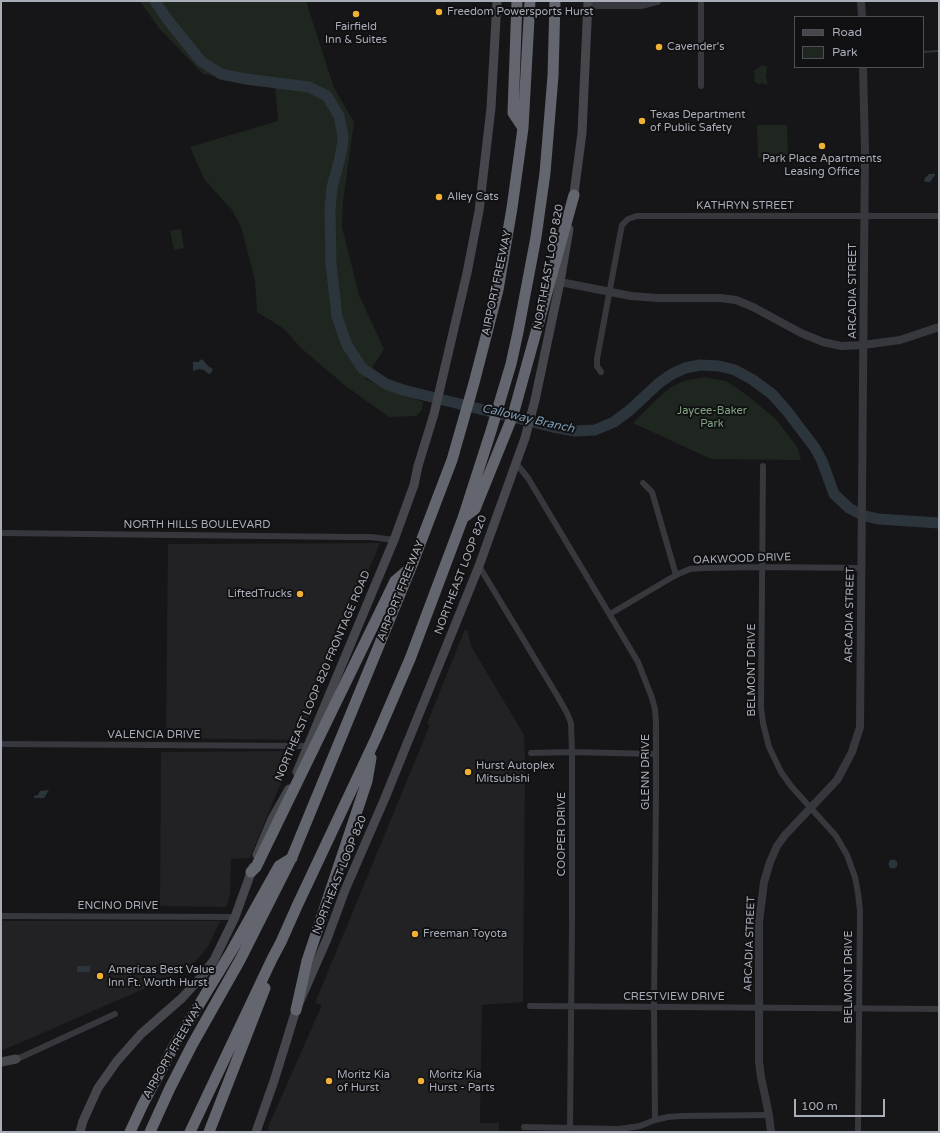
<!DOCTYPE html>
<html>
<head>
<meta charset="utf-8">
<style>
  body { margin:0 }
  #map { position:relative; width:940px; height:1133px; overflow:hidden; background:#161618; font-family:"Varela Round",sans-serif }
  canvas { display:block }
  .frame { position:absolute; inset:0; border:2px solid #a8adb8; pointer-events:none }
  .legend { position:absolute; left:794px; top:16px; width:130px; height:52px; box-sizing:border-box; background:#111113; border:1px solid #4d4f55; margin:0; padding:5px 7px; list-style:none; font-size:12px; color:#a8adb8 }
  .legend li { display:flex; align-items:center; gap:8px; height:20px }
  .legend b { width:20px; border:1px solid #4d4f55 }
  .scale { position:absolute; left:794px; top:1099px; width:91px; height:18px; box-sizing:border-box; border:2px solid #a8adb8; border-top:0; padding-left:5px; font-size:12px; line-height:14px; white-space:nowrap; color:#a8adb8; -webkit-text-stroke:3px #111113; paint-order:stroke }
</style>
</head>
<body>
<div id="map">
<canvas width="940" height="1133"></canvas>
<div class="frame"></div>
<ul class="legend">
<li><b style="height:5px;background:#45474d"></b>Road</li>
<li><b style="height:11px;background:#1e261f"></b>Park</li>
</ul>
<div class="scale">100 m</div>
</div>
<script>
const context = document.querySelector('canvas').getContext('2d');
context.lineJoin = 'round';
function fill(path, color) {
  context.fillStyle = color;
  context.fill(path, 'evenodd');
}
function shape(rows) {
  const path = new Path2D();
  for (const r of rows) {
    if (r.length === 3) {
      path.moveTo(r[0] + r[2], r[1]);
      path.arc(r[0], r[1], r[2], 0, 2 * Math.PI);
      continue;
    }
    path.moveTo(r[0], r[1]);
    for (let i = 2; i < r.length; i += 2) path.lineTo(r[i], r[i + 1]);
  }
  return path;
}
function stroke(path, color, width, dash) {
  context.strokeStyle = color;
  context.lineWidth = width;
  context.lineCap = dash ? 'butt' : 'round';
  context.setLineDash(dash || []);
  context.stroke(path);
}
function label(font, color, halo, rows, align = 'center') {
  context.font = font + ' "Varela Round",sans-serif';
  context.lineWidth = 4;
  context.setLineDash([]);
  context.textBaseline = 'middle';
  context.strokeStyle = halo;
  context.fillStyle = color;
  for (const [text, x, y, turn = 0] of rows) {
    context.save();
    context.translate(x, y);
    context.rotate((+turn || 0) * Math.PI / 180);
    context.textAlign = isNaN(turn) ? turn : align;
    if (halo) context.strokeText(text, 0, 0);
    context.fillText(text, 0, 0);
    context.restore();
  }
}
fill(shape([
  [380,543,298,740,166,738,168,544],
  [465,629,468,631,471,646,524,735,525,759,523,1002,482,1005,480,1123,499,1123,499,1132,269,1132,268,1127,322,1005,315,1003,430,725,427,724],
  [294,751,250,858,231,859,230,895,226,907,160,906,161,752],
  [1,921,220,921,209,945,197,960,169,978,1,1051]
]), '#222225');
fill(shape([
  [140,1,306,1,334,88,354,122,343,202,342,227,359,295,384,349,365,379,423,402,422,410,416,416,389,417,347,387,302,349,283,328,257,312,255,280,241,227,232,210,204,179,190,147,278,121,275,86,203,74,158,27],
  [762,65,767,67,766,77,767,78,767,85,762,83,759,84,755,82,754,71],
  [757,125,787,125,788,158,758,158],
  [181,229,184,248,174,250,170,231],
  [705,377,726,381,744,393,776,419,798,448,801,460,711,459,633,423,658,398,671,387,684,381]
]), '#1e261f');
fill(shape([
  [929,174,935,174,935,175,930,182,926,182,924,181,925,178],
  [202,359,208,366,213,369,211,373,209,374,204,370,199,369,193,371,193,362,198,362],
  [49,790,44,798,34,798,34,796,38,795,40,791],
  [893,864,4.5],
  [77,966,90,966,90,972,77,972]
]), '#2c353c');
stroke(shape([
  [923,52,939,51]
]), '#2c353c', 2);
stroke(shape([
  [155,1,167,19,201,61,221,74,246,79,309,87,327,96,339,116,342,130,343,140,340,158,332,187,330,209,331,264,337,317,347,345,362,368,386,384,403,390,553,427,575,431,595,430,614,422,630,410,659,383,672,374,685,368,700,365,719,366,735,370,753,380,772,394,787,411,815,448,822,461,834,494,849,508,862,515,878,519,939,523]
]), '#2c353c', 11);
stroke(shape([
  [701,86,701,1],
  [601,372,597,366,597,359,620,235,622,225,628,219,637,216,939,216],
  [515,462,528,478,638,662,652,698,655,709,656,723,656,793,654,1007,655,1120],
  [763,466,761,707,763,723,769,747,781,772,791,786,836,836,847,855,855,877,858,893,860,911,858,1132],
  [643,483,652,492,676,575],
  [1,533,350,537,371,537,394,540],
  [479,566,558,697,567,713,571,723,572,752,572,921,570,1128],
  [610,614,676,575,690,569,704,568,762,567,862,568],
  [1,744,307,746],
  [531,753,572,752,656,754],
  [1,916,235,917],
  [530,1006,939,1009],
  [13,1061,115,1014],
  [524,1127,619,1129,640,1126,655,1120,668,1117,681,1116,769,1115]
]), '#37383d', 6);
stroke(shape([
  [861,1,862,17],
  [588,5,642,5,657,1],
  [560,282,631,296,657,298,720,298,736,300,753,307,801,333,823,342,841,346,863,345,900,340,939,327],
  [771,1132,769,1115,761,1077,759,1062,759,922,764,882,770,862,777,846,785,835,837,780,843,769,852,752,860,727,865,150,863,67]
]), '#37383d', 8);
stroke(shape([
  [573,201,582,133,588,1],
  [297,772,394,540,414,485,418,466,434,414,467,273,479,211,491,108,497,1],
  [257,855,272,819,289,789],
  [1,1062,16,1059],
  [80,1132,83,1121,98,1088,117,1061,141,1034,182,998,203,975,214,960,235,917,253,867],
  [256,1132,274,1081,296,1010,327,939,345,890,385,798,479,566,525,438,535,400,560,282,569,229]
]), '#45474d', 9);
stroke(shape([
  [517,1,513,113,523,128],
  [463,518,475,509,513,415,574,195],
  [251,872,256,867,395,581,409,569],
  [296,1010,307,961,367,781,371,758],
  [130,1132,143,1104,174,1046,231,952,279,866,292,858],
  [150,1132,170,1088,192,1045,240,960,292,857,412,565,452,460,474,383,498,290,512,208,523,128,530,1],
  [190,1132,272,959,281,942,297,906,376,738,410,659,463,518,491,431,511,364,518,332,536,237,545,173,553,76,555,1],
  [209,1132,265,988]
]), '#63666e', 11);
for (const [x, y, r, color] of [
  [439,12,4,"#f2b134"],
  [356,14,4,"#f2b134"],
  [659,47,4,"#f2b134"],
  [642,121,4,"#f2b134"],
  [822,146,4,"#f2b134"],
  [439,197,4,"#f2b134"],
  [300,594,4,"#f2b134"],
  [468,772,4,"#f2b134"],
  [415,934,4,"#f2b134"],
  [100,976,4,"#f2b134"],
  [329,1081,4,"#f2b134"],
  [421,1081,4,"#f2b134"]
]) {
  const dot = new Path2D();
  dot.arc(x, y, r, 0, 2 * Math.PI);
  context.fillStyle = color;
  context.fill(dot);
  stroke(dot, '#111113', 1.5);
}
label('11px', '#a8adb8', '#111113', [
  ["Freedom Powersports Hurst",447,12],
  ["Fairfield",356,27,"center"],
  ["Inn & Suites",356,40,"center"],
  ["Cavender's",667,47],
  ["Texas Department",650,115],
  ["of Public Safety",650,128],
  ["Park Place Apartments",822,159,"center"],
  ["Leasing Office",822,172,"center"],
  ["Alley Cats",447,197],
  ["LiftedTrucks",292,594,"right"],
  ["Hurst Autoplex",476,766],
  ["Mitsubishi",476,779],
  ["Freeman Toyota",423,934],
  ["Americas Best Value",108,970],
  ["Inn Ft. Worth Hurst",108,983],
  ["Moritz Kia",337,1075],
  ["of Hurst",337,1088],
  ["Moritz Kia",429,1075],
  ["Hurst - Parts",429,1088]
], 'left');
label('11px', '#a8adb8', '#111113', [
  ["KATHRYN STREET",745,206],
  ["NORTHEAST LOOP 820",549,267,-80],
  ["AIRPORT FREEWAY",497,283,-78],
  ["ARCADIA STREET",853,291,-90],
  ["NORTH HILLS BOULEVARD",197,525],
  ["OAKWOOD DRIVE",742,559,-2],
  ["NORTHEAST LOOP 820",461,575,-69],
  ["AIRPORT FREEWAY",401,591,-68],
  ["ARCADIA STREET",850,615,-89],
  ["BELMONT DRIVE",752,670,-90],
  ["NORTHEAST LOOP 820 FRONTAGE ROAD",323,676,-67],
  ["VALENCIA DRIVE",154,735],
  ["GLENN DRIVE",646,772,-90],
  ["COOPER DRIVE",562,834,-90],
  ["NORTHEAST LOOP 820",340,875,-68],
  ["ENCINO DRIVE",118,906],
  ["ARCADIA STREET",750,944,-88],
  ["BELMONT DRIVE",849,977,-90],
  ["CRESTVIEW DRIVE",674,997],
  ["AIRPORT FREEWAY",173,1051,-60]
]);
label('11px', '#7fa381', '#111113', [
  ["Jaycee-Baker",712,411],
  ["Park",712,424]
]);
label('italic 12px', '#7f9bb3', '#111113', [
  ["Calloway Branch",528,419,13]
]);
</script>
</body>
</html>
